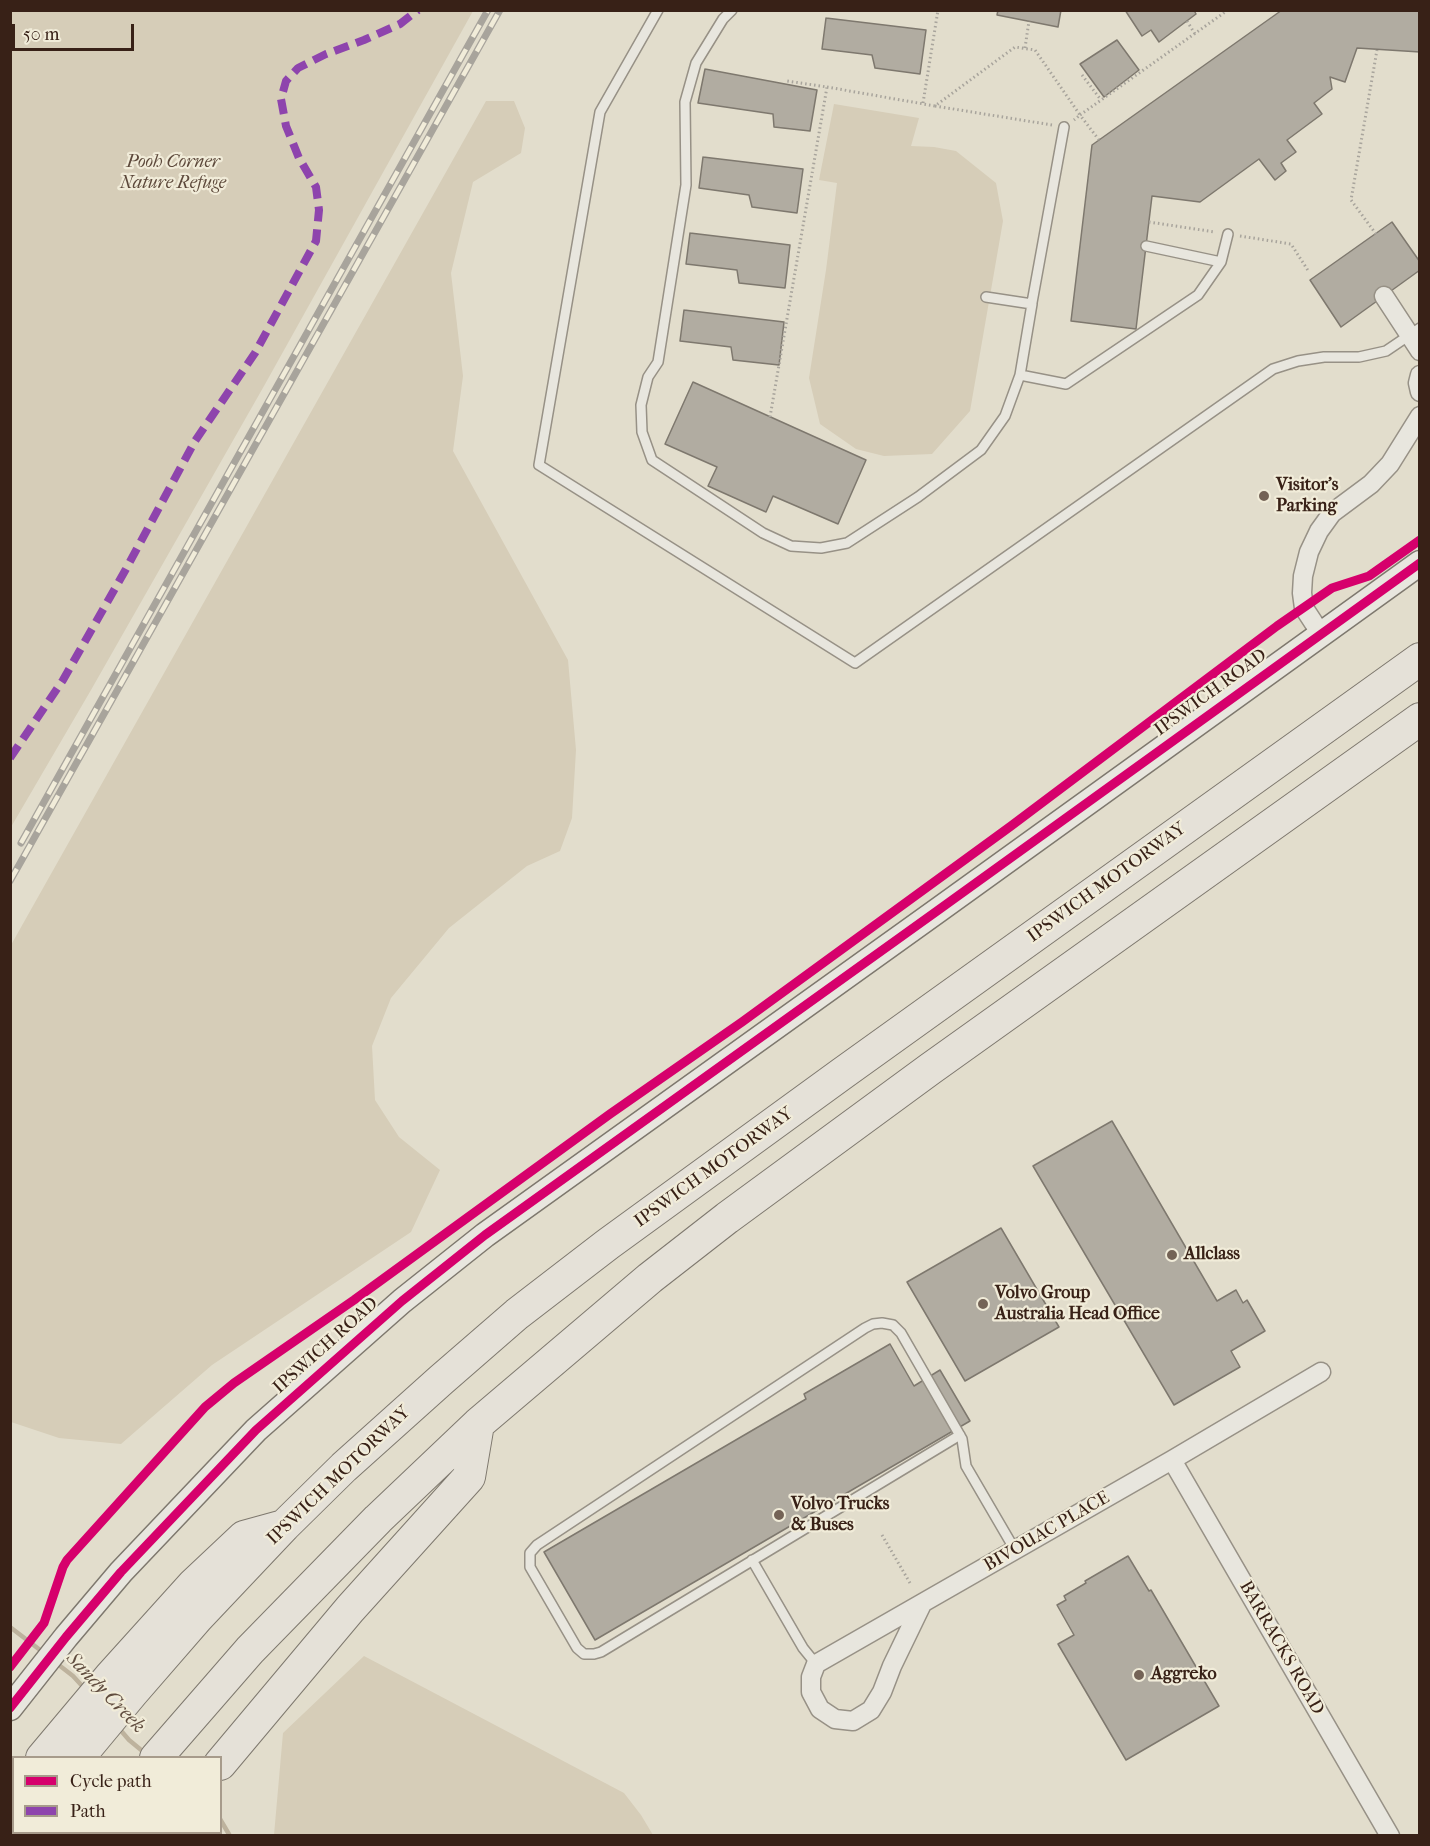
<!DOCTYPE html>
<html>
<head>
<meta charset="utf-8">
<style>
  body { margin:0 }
  #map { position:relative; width:1430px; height:1846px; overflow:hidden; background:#e2ddcc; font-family:"IM FELL French Canon",serif }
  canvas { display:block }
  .frame { position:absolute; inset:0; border:12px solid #382117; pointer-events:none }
  .legend { position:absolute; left:12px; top:1756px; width:210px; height:78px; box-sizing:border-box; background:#f1ecd9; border:2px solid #a79b8b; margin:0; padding:8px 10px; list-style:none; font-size:18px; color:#382117 }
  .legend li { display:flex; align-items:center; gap:12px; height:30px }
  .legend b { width:30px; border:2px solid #a79b8b }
  .scale { position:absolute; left:12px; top:24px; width:122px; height:27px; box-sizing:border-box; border:3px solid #382117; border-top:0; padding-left:8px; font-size:18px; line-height:21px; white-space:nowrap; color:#382117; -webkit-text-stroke:4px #f1ecd9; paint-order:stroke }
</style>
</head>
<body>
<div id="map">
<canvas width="1430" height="1846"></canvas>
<div class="frame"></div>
<ul class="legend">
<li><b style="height:8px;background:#d6006c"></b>Cycle path</li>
<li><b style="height:8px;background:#8e44ad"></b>Path</li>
</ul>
<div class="scale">50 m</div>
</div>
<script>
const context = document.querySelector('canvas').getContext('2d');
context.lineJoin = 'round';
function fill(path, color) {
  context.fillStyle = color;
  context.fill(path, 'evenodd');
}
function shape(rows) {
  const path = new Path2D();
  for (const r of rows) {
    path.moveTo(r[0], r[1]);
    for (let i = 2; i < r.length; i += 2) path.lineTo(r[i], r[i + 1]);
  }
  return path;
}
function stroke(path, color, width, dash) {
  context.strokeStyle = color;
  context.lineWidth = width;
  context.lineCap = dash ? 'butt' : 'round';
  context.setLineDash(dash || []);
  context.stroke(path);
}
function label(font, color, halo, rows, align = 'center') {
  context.font = font + ' "IM FELL French Canon",serif';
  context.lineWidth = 4.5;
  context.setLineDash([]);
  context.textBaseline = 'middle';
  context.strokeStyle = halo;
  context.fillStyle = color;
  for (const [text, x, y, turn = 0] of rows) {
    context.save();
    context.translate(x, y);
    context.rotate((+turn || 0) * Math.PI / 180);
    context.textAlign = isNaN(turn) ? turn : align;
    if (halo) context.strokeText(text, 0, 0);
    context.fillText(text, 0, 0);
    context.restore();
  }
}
fill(shape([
  [11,10,473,11,264,386,91,690,11,827],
  [486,101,514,101,525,128,521,153,473,182,451,273,463,376,453,451,568,660,576,750,572,818,560,851,527,866,449,928,391,998,372,1046,375,1100,399,1137,440,1170,411,1232,212,1365,121,1444,59,1438,11,1422,11,945],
  [834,104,919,118,911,146,934,147,956,151,996,183,1003,221,970,411,932,454,884,456,856,449,820,424,809,378,826,270,837,183,819,180],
  [364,1656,624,1793,641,1815,653,1835,274,1835,283,1733]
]), '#d6cdb8');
stroke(shape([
  [10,1627,44,1653],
  [55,1662,73,1676,84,1688],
  [117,1726,129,1740,146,1754],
  [220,1819,230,1836]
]), '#bdb29d', 4.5);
const building = shape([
  [998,10,1061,10,1058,27,997,15,998,10],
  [1125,10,1194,10,1196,14,1159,42,1151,30,1142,36,1125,10],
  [1282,10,1420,10,1420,52,1357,48,1345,82,1330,77,1332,89,1314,103,1322,114,1287,140,1296,152,1281,163,1286,171,1275,180,1259,159,1200,202,1152,196,1136,329,1071,321,1092,145,1282,10],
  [826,18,926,30,920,74,875,68,872,55,822,49,826,18],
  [1117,40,1139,70,1104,97,1080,64,1117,40],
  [705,69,817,90,810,131,774,127,773,114,698,103,705,69],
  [703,157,803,169,797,213,752,207,749,195,699,188,703,157],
  [1392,222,1420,262,1420,270,1341,327,1310,280,1392,222],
  [690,233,790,245,785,288,739,283,737,270,686,264,690,233],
  [684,310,784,322,779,365,733,360,731,347,680,341,684,310],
  [693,382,866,460,838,524,773,496,766,512,708,486,717,467,665,444,693,382],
  [1112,1121,1217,1301,1236,1290,1243,1303,1247,1300,1265,1331,1231,1351,1240,1367,1174,1405,1033,1166,1112,1121],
  [1001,1228,1059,1327,965,1381,907,1282,1001,1228],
  [890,1344,914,1386,940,1370,970,1421,595,1640,544,1552,806,1399,804,1394,890,1344],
  [1128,1556,1149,1591,1151,1590,1219,1706,1126,1760,1058,1644,1074,1635,1057,1605,1066,1600,1064,1596,1086,1583,1085,1581,1128,1556]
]);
fill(building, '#b1aca1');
stroke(building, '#7e786e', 1.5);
const lane = shape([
  [658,10,600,112,539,465,855,663,1273,369,1298,361,1324,357,1359,357,1386,351,1420,328],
  [732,10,723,19,696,63,685,102,686,185,658,362,648,377,641,405,642,432,652,460,763,533,791,546,821,548,847,543,918,497,981,450,1005,416,1020,375,1032,304,986,297],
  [1146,246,1221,262],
  [1031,308,1064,127],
  [1020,375,1066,384,1198,295,1221,262,1228,234],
  [960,1435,601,1652,594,1654,584,1654,577,1648,530,1567,530,1553,537,1545,865,1328,873,1324,882,1323,893,1325,901,1333,962,1439,966,1466,1015,1550],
  [752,1560,803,1648,816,1664]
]);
const street = shape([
  [1384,296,1420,351],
  [1420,375,1418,383,1420,392],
  [1321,634,1304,608,1302,593,1303,576,1309,552,1319,531,1332,513,1371,484,1390,464,1420,416],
  [1172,1460,1390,1836],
  [922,1604,892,1666,882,1692,871,1710,853,1721,835,1719,820,1709,811,1692,811,1677,816,1664,1172,1460,1321,1372]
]);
const secondary = shape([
  [10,1708,66,1637,121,1572,256,1430,402,1301,485,1235,937,911,1420,563]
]);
const highway = shape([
  [42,1758,110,1677,193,1585,244,1537,284,1526],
  [78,1758,132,1693,197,1618,284,1526,344,1467,441,1380,517,1314,608,1244,843,1073,1420,659],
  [156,1758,250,1650,378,1519,478,1424,650,1278,727,1218,930,1069,1420,719],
  [220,1764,350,1609,469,1477,478,1424],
  [10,1796,14,1792],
  [17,1836,20,1832],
  [90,1836,93,1832],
  [165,1836,167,1832]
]);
stroke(lane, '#979186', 12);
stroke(street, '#979186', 21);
stroke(secondary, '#7e786e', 27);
stroke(highway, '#7e786e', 34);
stroke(shape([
  [1187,21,1195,34],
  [1025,48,1029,21],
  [1082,75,1101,100],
  [827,87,935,106,1015,47,1035,50,1080,115,1074,120],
  [923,103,938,10],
  [935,106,1052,125],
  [1099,140,1080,115,1228,10],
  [1149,222,1215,232],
  [1376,234,1351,200,1377,50],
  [1240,236,1291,244,1309,272],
  [770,417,827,87,787,81],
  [882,1535,910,1583]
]), '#a8a49c', 3, [1.5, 3]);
stroke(lane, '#e8e6de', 9);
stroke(street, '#e8e6de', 18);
stroke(secondary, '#e8e6de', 24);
stroke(highway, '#e5e1d8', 32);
const rail = shape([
  [21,843,488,10],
  [10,881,500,10]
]);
stroke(rail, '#a8a49c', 7);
stroke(rail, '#f1ecd9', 4.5, [14]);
stroke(shape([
  [10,758,63,680,126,569,195,441,255,353,316,241,319,210,316,187,299,158,286,126,281,99,286,81,298,68,326,54,364,40,400,24,418,10]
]), '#8e44ad', 8, [15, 8]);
stroke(shape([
  [10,1667,44,1623,63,1567,67,1560,205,1407,234,1383,354,1300,610,1114,742,1022,1011,826,1277,626,1332,588,1369,576,1420,540],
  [10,1708,66,1637,121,1572,256,1430,402,1301,485,1235,937,911,1420,563]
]), '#d6006c', 9);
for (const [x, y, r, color] of [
  [1264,496,6,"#746356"],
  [1172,1255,6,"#746356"],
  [983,1304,6,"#746356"],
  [779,1515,6,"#746356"],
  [1139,1675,6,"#746356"]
]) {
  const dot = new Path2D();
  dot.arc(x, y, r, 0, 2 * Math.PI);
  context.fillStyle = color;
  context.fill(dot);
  stroke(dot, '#f1ecd9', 2);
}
label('italic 18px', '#5d493b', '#f1ecd9', [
  ["Pooh Corner",173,163],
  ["Nature Refuge",173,184]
]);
label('bold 18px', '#382117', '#f1ecd9', [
  ["Visitor's",1276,486],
  ["Parking",1276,507],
  ["Allclass",1184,1255],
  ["Volvo Group",995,1294],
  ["Australia Head Office",995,1315],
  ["Volvo Trucks",791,1505],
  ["& Buses",791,1526],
  ["Aggreko",1151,1675]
], 'left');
label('18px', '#382117', '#f1ecd9', [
  ["IPSWICH ROAD",1211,693,-36],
  ["IPSWICH MOTORWAY",1107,883,-36],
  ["IPSWICH MOTORWAY",714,1168,-36],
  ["IPSWICH ROAD",326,1346,-42],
  ["IPSWICH MOTORWAY",339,1476,-44],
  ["BIVOUAC PLACE",1047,1532,-30],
  ["BARRACKS ROAD",1281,1648,60]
]);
label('italic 20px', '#614d3f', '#f1ecd9', [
  ["Sandy Creek",105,1693,46]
]);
</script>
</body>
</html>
